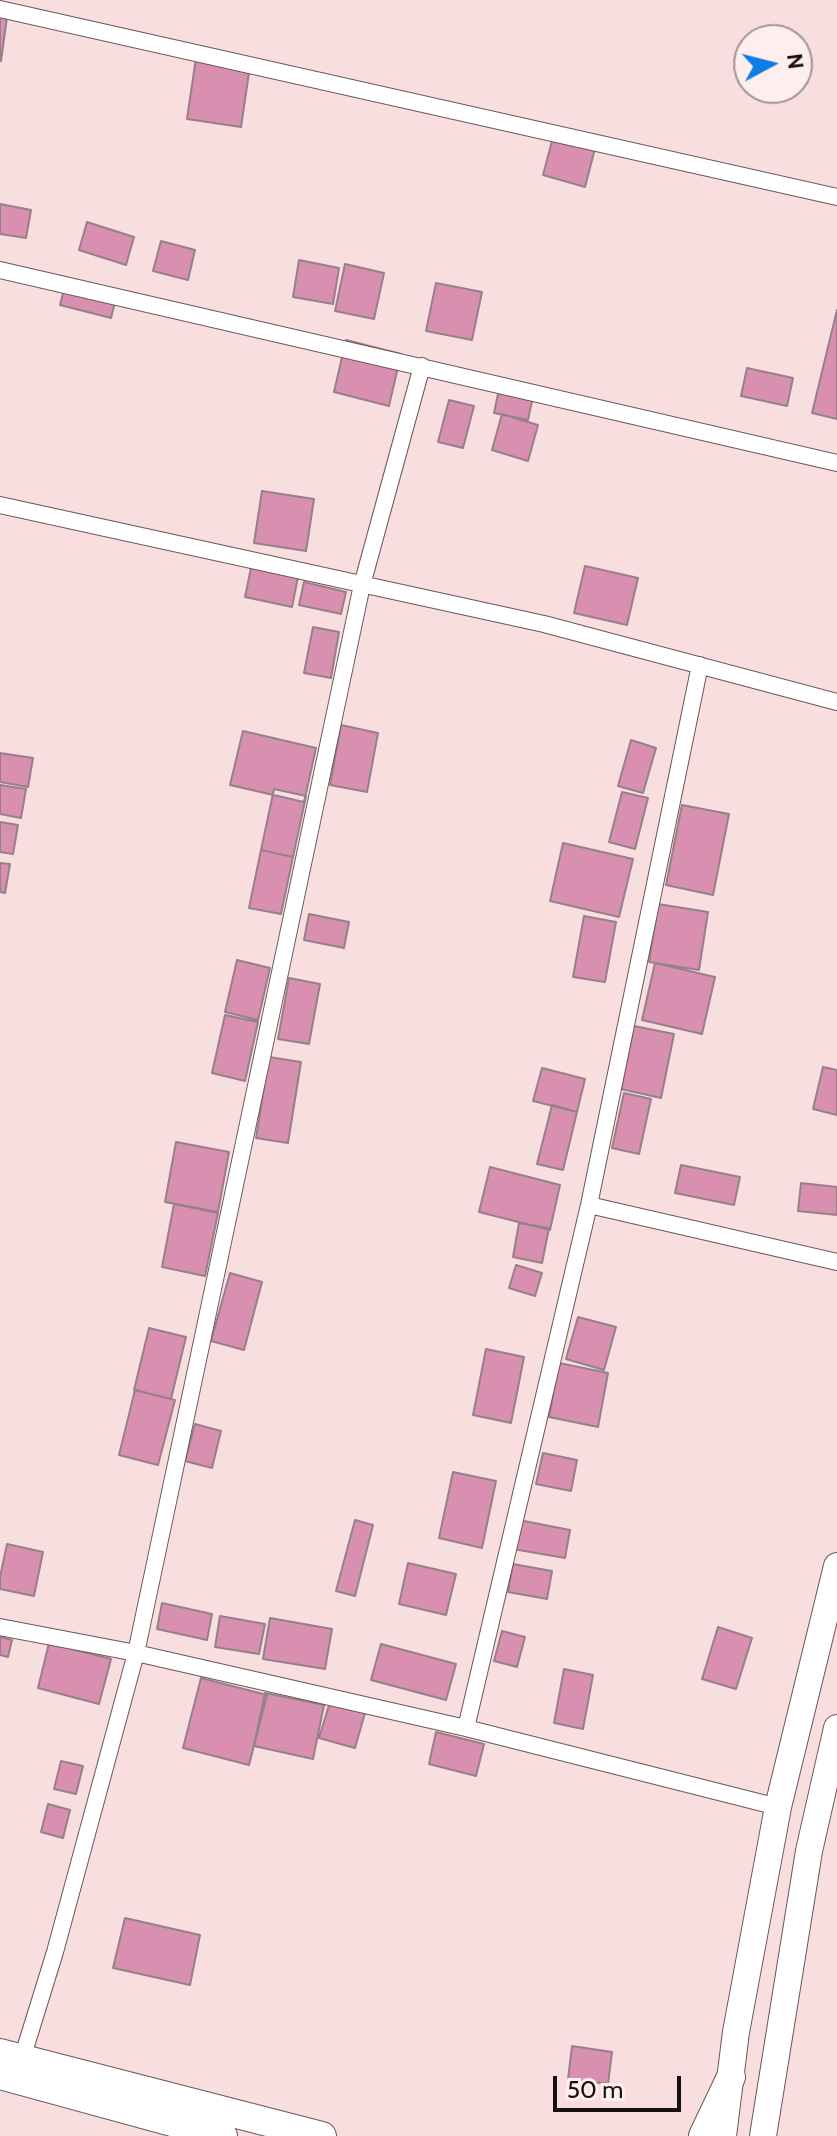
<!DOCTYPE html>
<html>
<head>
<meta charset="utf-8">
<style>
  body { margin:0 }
  #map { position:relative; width:837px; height:2136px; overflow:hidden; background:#f8dedf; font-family:Cabin,sans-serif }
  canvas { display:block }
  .north { position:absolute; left:733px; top:24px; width:80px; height:80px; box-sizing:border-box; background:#feeeee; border:2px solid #a29595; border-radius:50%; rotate:83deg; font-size:22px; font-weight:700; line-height:32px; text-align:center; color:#180f10 }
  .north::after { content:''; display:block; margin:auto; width:28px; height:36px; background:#0e7de4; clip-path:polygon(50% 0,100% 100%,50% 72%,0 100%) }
  .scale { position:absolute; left:553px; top:2076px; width:128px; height:36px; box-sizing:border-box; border:4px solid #180f10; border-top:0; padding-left:10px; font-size:24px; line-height:28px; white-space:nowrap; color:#180f10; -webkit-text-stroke:6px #feeeee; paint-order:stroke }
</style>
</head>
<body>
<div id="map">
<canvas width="837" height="2136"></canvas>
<div class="north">N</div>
<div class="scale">50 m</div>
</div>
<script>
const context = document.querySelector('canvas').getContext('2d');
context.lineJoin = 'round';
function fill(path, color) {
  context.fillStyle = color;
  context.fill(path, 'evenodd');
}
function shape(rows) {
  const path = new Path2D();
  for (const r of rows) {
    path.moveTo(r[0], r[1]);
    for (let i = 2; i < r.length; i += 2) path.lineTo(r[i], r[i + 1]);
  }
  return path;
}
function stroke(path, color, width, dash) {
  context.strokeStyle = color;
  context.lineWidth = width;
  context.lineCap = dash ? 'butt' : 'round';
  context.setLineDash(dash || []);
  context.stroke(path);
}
const building = shape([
  [0,9,8,10,1,61,0,61,0,9],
  [197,51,251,59,241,127,187,119,197,51],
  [556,126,598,137,585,187,543,175,556,126],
  [0,204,31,210,26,238,0,234,0,204],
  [87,222,134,237,126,265,79,250,87,222],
  [161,241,195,250,188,280,153,271,161,241],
  [299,260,339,268,333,304,293,297,299,260],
  [345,264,384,273,374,319,335,311,345,264],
  [67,278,118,291,111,318,60,305,67,278],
  [436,283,482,292,472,340,426,331,436,283],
  [837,310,837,419,812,413,837,310],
  [346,340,401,354,389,406,334,392,346,340],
  [747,368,793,378,787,406,741,396,747,368],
  [501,380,535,387,528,420,494,413,501,380],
  [449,400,474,406,463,448,438,442,449,400],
  [502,414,538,425,528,461,492,450,502,414],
  [262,491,314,499,306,551,254,543,262,491],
  [585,566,638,578,627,625,574,613,585,566],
  [251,568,298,577,292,607,245,597,251,568],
  [304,582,346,592,341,614,299,605,304,582],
  [313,627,339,632,331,678,304,673,313,627],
  [341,725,378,733,367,792,330,785,341,725],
  [243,731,316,748,304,802,230,785,243,731],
  [631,740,656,748,643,793,618,786,631,740],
  [0,753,33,758,28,787,0,782,0,753],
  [0,785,26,789,21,818,0,814,0,785],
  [274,789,306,796,293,857,261,850,274,789],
  [622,792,648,798,635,849,609,842,622,792],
  [682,805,729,814,713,895,666,885,682,805],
  [0,822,18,825,13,854,0,852,0,822],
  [563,843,633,859,619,917,550,901,563,843],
  [261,850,293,857,281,914,249,908,261,850],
  [0,863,10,864,5,893,0,892,0,863],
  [658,904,708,912,699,970,649,962,658,904],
  [309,914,349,922,344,948,304,940,309,914],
  [584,916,616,922,605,982,573,977,584,916],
  [237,960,270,968,258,1020,225,1012,237,960],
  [655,963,715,977,702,1034,642,1020,655,963],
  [289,978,320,984,309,1044,278,1039,289,978],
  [225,1015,258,1022,245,1081,212,1073,225,1015],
  [634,1026,674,1034,661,1098,621,1089,634,1026],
  [269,1057,301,1062,288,1143,256,1138,269,1057],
  [823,1067,837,1070,837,1115,813,1109,823,1067],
  [542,1068,585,1079,577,1112,533,1101,542,1068],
  [624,1093,651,1099,639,1154,612,1148,624,1093],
  [552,1105,577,1112,563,1170,537,1164,552,1105],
  [176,1142,229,1152,218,1212,165,1202,176,1142],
  [681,1165,740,1177,734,1205,675,1193,681,1165],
  [490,1167,560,1185,550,1230,479,1212,490,1167],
  [801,1183,837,1187,837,1215,798,1211,801,1183],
  [174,1204,218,1213,205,1276,162,1267,174,1204],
  [519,1223,549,1228,542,1263,513,1257,519,1223],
  [516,1265,542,1273,535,1296,509,1288,516,1265],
  [230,1273,262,1282,244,1350,211,1341,230,1273],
  [578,1317,616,1327,604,1370,566,1359,578,1317],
  [149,1328,186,1337,171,1399,134,1390,149,1328],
  [486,1349,524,1357,511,1423,473,1415,486,1349],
  [559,1363,608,1373,598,1427,549,1417,559,1363],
  [135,1390,175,1400,158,1465,119,1455,135,1390],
  [195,1424,221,1431,212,1468,185,1461,195,1424],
  [543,1453,577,1460,571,1491,536,1484,543,1453],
  [453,1472,496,1481,482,1548,439,1538,453,1472],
  [355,1520,373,1525,355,1596,336,1591,355,1520],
  [519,1520,570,1530,565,1558,513,1549,519,1520],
  [7,1544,43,1552,34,1596,0,1589,0,1577,7,1544],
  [408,1563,456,1574,446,1615,399,1604,408,1563],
  [513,1564,552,1571,547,1599,508,1592,513,1564],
  [162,1603,212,1614,207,1640,157,1629,162,1603],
  [220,1616,265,1624,259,1654,215,1647,220,1616],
  [270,1618,332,1629,325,1669,263,1659,270,1618],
  [718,1627,752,1638,736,1689,702,1679,718,1627],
  [502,1631,525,1637,517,1667,494,1661,502,1631],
  [0,1637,12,1640,8,1657,0,1655,0,1637],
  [49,1643,111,1659,99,1704,38,1688,49,1643],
  [381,1644,456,1664,446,1700,371,1680,381,1644],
  [564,1669,593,1675,583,1729,554,1723,564,1669],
  [201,1678,267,1695,249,1765,183,1748,201,1678],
  [265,1693,324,1705,313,1759,254,1746,265,1693],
  [330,1702,365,1713,355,1748,319,1738,330,1702],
  [436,1732,484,1744,476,1776,429,1764,436,1732],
  [61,1761,83,1766,76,1794,54,1789,61,1761],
  [48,1804,70,1810,63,1838,41,1832,48,1804],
  [125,1918,200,1935,190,1985,113,1968,125,1918],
  [572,2046,612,2052,608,2084,568,2079,572,2046]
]);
fill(building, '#d88fb0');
stroke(building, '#968089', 2);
const minor = shape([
  [0,9,837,197],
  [0,270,837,463],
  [0,505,544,624,837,702],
  [589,1205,837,1262],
  [0,1627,136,1653,466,1728,778,1807],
  [466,1728,589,1205,700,665],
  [20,2065,55,1952,136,1653,362,585,422,366]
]);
const primary = shape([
  [723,2136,736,2032,778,1807,837,1566],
  [763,2136,809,1851,837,1728]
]);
const trunk = shape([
  [0,2053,322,2136],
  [0,2075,223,2136],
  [703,2136,731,2077]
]);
stroke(minor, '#6c5657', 18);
stroke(primary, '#6c5657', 28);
stroke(trunk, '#6c5657', 30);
stroke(minor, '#fff', 16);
stroke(primary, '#fff', 26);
stroke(trunk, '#fff', 28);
</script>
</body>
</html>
